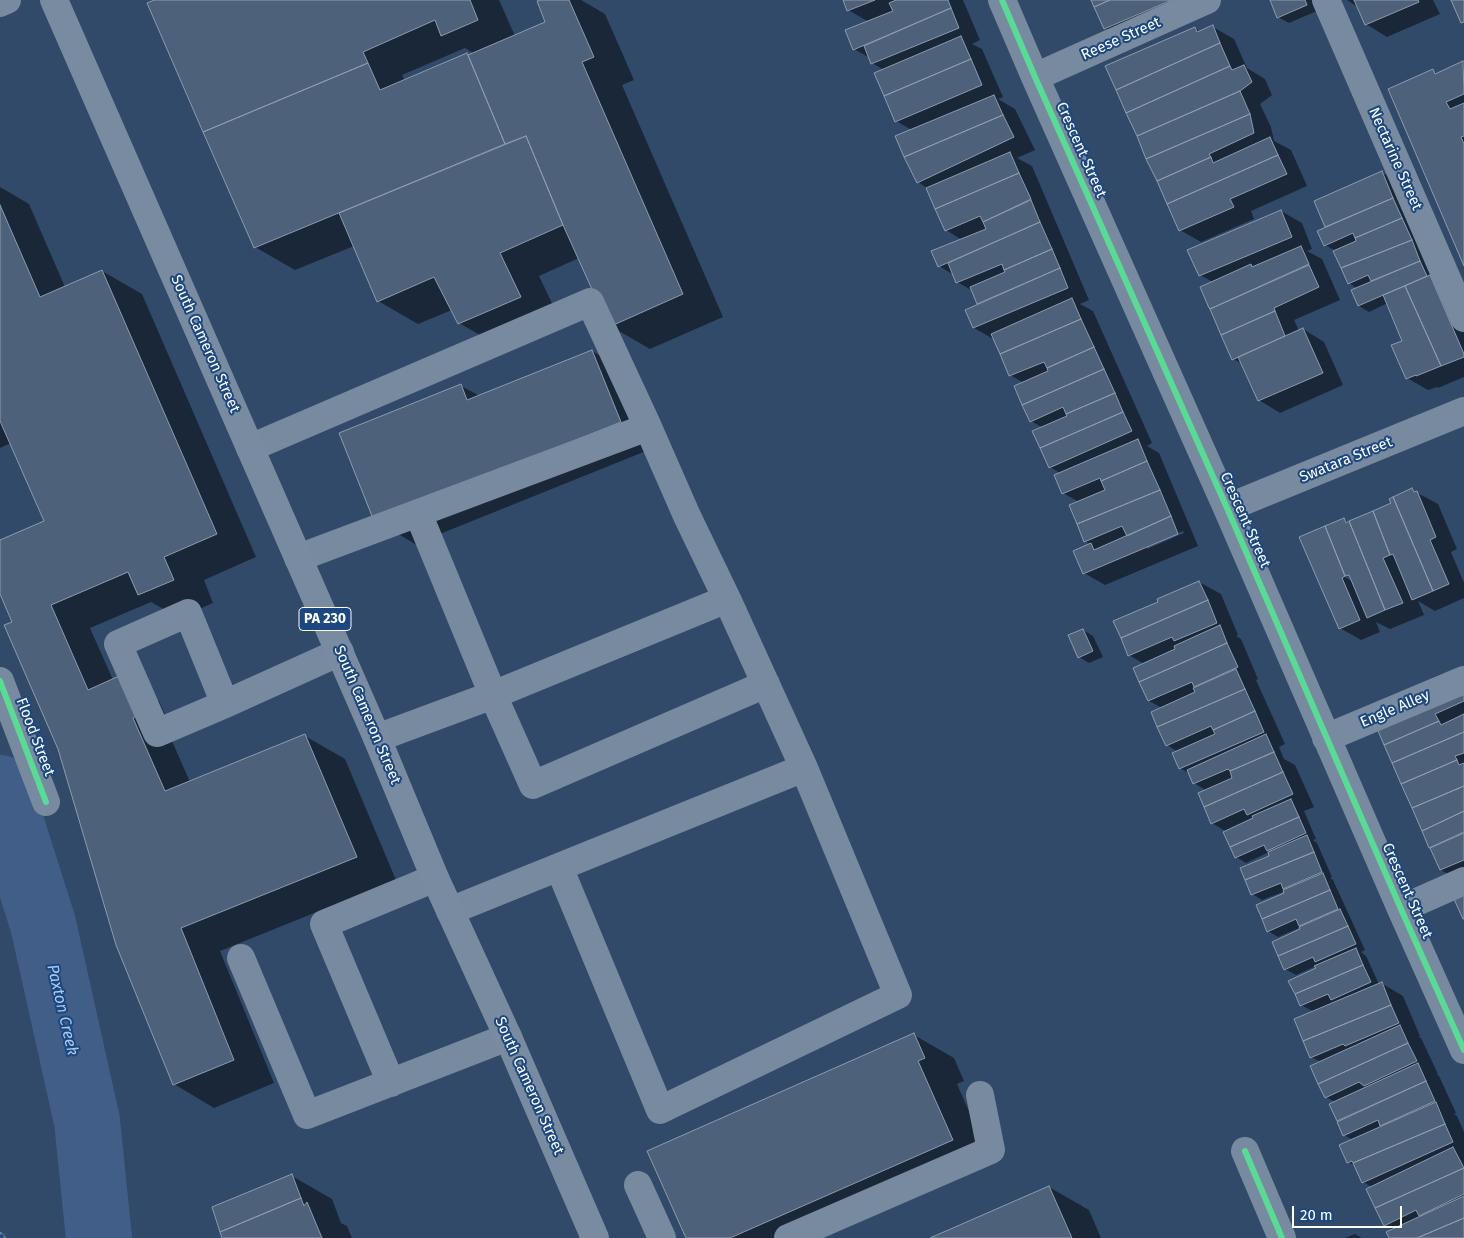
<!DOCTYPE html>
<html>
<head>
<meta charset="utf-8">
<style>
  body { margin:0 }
  #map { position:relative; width:1464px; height:1238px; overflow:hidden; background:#324a69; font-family:"Fira Sans",sans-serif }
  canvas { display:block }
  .scale { position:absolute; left:1292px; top:1206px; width:110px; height:22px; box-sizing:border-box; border:2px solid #fff; border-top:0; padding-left:6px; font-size:15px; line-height:18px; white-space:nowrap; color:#fff; -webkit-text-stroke:4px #1c477f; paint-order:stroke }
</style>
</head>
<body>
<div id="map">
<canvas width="1464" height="1238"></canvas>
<div class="scale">20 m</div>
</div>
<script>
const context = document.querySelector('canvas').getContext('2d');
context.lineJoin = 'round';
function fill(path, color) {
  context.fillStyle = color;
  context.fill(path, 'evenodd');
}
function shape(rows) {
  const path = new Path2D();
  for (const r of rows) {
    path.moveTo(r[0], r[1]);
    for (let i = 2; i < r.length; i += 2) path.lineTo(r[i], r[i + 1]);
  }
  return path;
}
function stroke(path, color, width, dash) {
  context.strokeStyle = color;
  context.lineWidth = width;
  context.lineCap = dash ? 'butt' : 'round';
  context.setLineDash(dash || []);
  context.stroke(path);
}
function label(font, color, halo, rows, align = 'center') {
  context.font = font + ' "Fira Sans",sans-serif';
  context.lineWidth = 4;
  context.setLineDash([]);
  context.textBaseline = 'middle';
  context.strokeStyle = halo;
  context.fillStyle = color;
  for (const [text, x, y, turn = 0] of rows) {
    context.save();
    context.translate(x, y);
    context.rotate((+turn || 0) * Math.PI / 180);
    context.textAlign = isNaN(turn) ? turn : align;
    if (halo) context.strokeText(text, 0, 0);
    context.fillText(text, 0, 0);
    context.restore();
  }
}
fill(shape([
  [157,0,499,0,515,36,547,22,543,0,581,0,605,14,634,80,622,85,723,317,650,349,610,326,579,258,539,276,560,320,499,346,459,323,452,310,418,324,378,301,354,246,295,270,255,247],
  [465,48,475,54,469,56,467,54,405,81,402,75],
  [841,0,963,0,980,40,972,44,982,49,1003,97,998,99,1015,109,1035,150,1017,158,1032,166,1089,300,1080,304,1093,311,1152,443,1147,446,1159,453,1198,546,1105,585,1084,573,1091,544,1085,541,1079,502,1063,493,1060,473,1050,467,1043,428,1031,421,1024,383,1010,375,995,340,974,328,979,305,973,291,957,282,954,275,939,266,962,240,946,230,927,188,918,182,912,130,896,121,884,70,872,63,870,58,854,49,869,22,848,10,845,2],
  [1183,531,1184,533,1147,549,1147,546],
  [1093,0,1201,0,1126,40,1105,28],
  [1271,0,1312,0,1317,11,1289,23,1278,17],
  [1347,0,1433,0,1440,14,1387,37,1366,24,1359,8],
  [1213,27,1234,39,1247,68,1265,79,1272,95,1260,104,1271,127,1274,141,1291,150,1307,186,1251,211,1254,219,1201,242,1180,230,1195,28,1201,32],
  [1463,63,1464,63,1464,263,1433,71,1438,74],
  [1381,172,1403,185,1464,318,1464,377,1438,388,1437,387,1428,390,1407,378,1403,341,1388,303,1369,312,1359,306,1358,289,1349,283,1334,250,1325,245,1327,228,1316,202],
  [0,187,29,204,65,287,102,271,142,294,256,557,204,580,213,603,179,618,151,602,90,628,113,680,119,678,159,701,176,739,172,741,190,782,305,736,345,759,396,880,220,951,274,1083,214,1108,174,1084,59,749,14,622,0,591,0,541,45,521,11,443,0,448],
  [1281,211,1302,223,1312,249,1307,251,1322,259,1340,300,1294,320,1299,331,1303,329,1324,342,1343,385,1280,413,1259,400,1243,364,1233,359,1202,287,1213,282,1200,275],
  [592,351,632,374,661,445,415,544,375,520,461,386,480,396],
  [1412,490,1438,504,1457,549,1451,552,1464,583,1464,598,1435,611,1418,601,1424,615,1390,629,1376,622,1380,632,1361,640,1340,628,1301,538,1344,520,1349,523,1393,504,1391,499],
  [1341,572,1352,578,1352,581,1339,574],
  [1199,582,1221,594,1238,635,1236,636,1241,639,1258,679,1256,680,1285,744,1279,747,1284,759,1295,765,1314,807,1304,811,1316,839,1313,840,1317,843,1332,877,1330,878,1333,880,1365,950,1361,952,1366,956,1379,984,1381,983,1403,996,1420,1036,1418,1036,1421,1038,1438,1074,1436,1074,1439,1076,1456,1113,1454,1114,1457,1116,1464,1132,1464,1238,1390,1238,1393,1230,1385,1225,1372,1187,1363,1182,1356,1166,1348,1162,1353,1140,1344,1135,1330,1104,1335,1102,1326,1097,1321,1062,1311,1057,1314,1012,1301,1005,1318,969,1316,966,1296,975,1285,969,1302,930,1301,927,1278,937,1268,931,1285,894,1285,891,1262,900,1252,894,1271,856,1269,852,1246,863,1236,857,1227,832,1212,823,1207,791,1194,783,1190,774,1180,768,1178,752,1167,745,1162,708,1149,701,1144,664,1129,655,1159,602],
  [1083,630,1093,636,1103,657,1089,663,1079,657],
  [1464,685,1464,881,1462,882,1441,870,1375,722],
  [914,1035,954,1058,964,1081,957,1084,992,1164,822,1238,687,1238],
  [292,1176,332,1199,341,1223,347,1226,352,1238,223,1238],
  [1049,1187,1089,1210,1101,1238,933,1238],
  [1355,1234,1362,1238,1345,1238]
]), '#0007');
stroke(shape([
  [0,788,43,924,87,1121,99,1238]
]), '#405e87', 66);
const building = shape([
  [154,0,470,0,478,20,441,36,435,20,363,52,368,63,203,132,147,3,154,0],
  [540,0,569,0,594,57,582,62,683,294,609,327,563,225,526,136,505,144,468,55,545,22,537,1,540,0],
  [843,0,875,0,847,11,843,0],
  [896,0,948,0,951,8,853,50,845,30,893,11,889,3,896,0],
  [1091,0,1110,0,1094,7,1091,0],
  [1110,0,1172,0,1104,29,1094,7,1110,0],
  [1270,0,1305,0,1307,5,1277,18,1270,0],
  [1354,0,1418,0,1419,2,1365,25,1354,0],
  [1451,0,1464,0,1464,22,1461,23,1451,0],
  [951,8,959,28,871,64,864,46,951,8],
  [1213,25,1220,43,1116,90,1105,66,1195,27,1197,32,1213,25],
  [961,36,971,59,884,96,874,73,961,36],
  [1220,43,1230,66,1126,113,1116,90,1220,43],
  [467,53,505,144,254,248,203,132,368,63,380,90,467,53],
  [971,59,982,85,895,122,884,96,971,59],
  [1463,61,1464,94,1446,102,1450,109,1464,103,1464,136,1461,137,1464,144,1464,266,1388,89,1433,69,1435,74,1463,61],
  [1244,65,1252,82,1240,91,1137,136,1126,113,1230,66,1232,70,1244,65],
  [1240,91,1250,114,1146,159,1137,136,1240,91],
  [994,95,1003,115,904,157,895,136,994,95],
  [1250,114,1254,133,1209,154,1211,157,1157,181,1146,159,1250,114],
  [1003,115,1014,137,917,183,904,157,1003,115],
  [526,136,563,225,500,253,521,297,458,324,434,277,377,302,339,213,526,136],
  [1270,137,1278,155,1167,204,1157,181,1211,157,1213,163,1270,137],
  [1010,152,1019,173,935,209,926,188,1010,152],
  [1278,155,1287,174,1230,199,1234,207,1179,231,1167,204,1278,155],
  [1382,171,1393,198,1325,227,1314,201,1382,171],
  [1019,173,1031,199,983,222,980,216,945,231,935,209,1019,173],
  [1393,198,1402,218,1355,238,1353,233,1324,246,1317,231,1393,198],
  [1031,200,1040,222,938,267,931,251,986,229,983,222,1031,200],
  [0,205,40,297,102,270,217,534,164,557,174,580,138,595,128,572,51,605,88,690,119,676,136,716,133,718,165,791,305,734,357,857,181,928,234,1060,173,1085,116,945,58,749,4,625,12,622,0,594,0,540,44,521,0,421,0,205],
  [1281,210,1292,237,1199,276,1187,250,1281,210],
  [1402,218,1412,240,1341,268,1333,251,1356,241,1355,238,1402,218],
  [1040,222,1052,249,1004,270,1002,264,956,283,948,263,1040,222],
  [1412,240,1420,261,1371,281,1368,275,1348,284,1341,268,1412,240],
  [1301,246,1309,264,1210,309,1209,308,1200,287,1251,264,1252,267,1301,246],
  [1052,249,1060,268,977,304,970,287,1005,272,1004,270,1052,249],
  [1420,261,1427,276,1358,306,1351,290,1420,261],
  [1309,265,1319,287,1274,308,1275,311,1221,335,1210,309,1309,265],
  [1060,268,1068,288,973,328,965,310,1060,268],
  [1430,275,1464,354,1464,357,1441,366,1405,286,1430,275],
  [1405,286,1441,366,1416,376,1416,375,1406,379,1391,345,1402,341,1383,295,1405,286],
  [1072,298,1081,319,1000,354,991,334,1072,298],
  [1275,311,1285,336,1232,360,1221,335,1275,311],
  [1081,319,1094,347,1047,368,1044,362,1009,376,1000,354,1081,319],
  [1303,328,1323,373,1258,401,1238,357,1303,328],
  [1094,347,1104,369,1022,405,1014,386,1048,371,1047,368,1094,347],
  [592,350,621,422,374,521,339,433,461,384,467,400,592,350],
  [1104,369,1115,393,1066,414,1063,407,1030,422,1022,405,1104,369],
  [1115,393,1123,412,1040,448,1032,431,1067,416,1066,414,1115,393],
  [1123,412,1132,431,1049,468,1040,448,1123,412],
  [1138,439,1147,461,1101,481,1100,478,1062,494,1054,475,1138,439],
  [1147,461,1160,490,1077,524,1069,505,1105,490,1101,481,1147,461],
  [1412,488,1414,492,1417,491,1436,537,1430,540,1449,584,1433,591,1393,497,1412,488],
  [1160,490,1171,516,1127,536,1122,526,1084,542,1077,524,1160,490],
  [1393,497,1433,591,1412,600,1393,554,1390,555,1373,511,1391,503,1389,499,1393,497],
  [1373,511,1390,555,1383,558,1403,603,1385,610,1349,521,1373,511],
  [1171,516,1178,534,1083,574,1073,551,1091,543,1094,550,1171,516],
  [1344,518,1346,523,1349,521,1385,610,1367,618,1349,575,1345,576,1325,526,1344,518],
  [1325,526,1345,576,1342,578,1360,620,1339,629,1299,537,1325,526],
  [1199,581,1208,600,1121,638,1113,621,1158,602,1157,599,1199,581],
  [1208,600,1217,623,1174,641,1172,637,1128,656,1121,638,1208,600],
  [1220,625,1227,643,1139,682,1133,668,1175,649,1174,646,1220,625],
  [1083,629,1093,651,1078,658,1068,635,1083,629],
  [1227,643,1238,667,1194,687,1192,682,1148,701,1139,682,1227,643],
  [1236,669,1245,689,1157,727,1151,712,1195,692,1193,688,1236,669],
  [1245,689,1255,711,1213,730,1211,726,1166,746,1157,727,1245,689],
  [1464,689,1464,701,1435,714,1439,721,1384,745,1374,721,1464,689],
  [1255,711,1264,732,1179,769,1172,753,1215,734,1213,730,1255,711],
  [1464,714,1464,732,1392,763,1384,745,1439,721,1441,725,1464,714],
  [1464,732,1464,753,1455,756,1457,760,1401,784,1392,763,1464,732],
  [1266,734,1274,752,1230,771,1228,769,1193,784,1187,770,1266,734],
  [1274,752,1283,772,1204,807,1198,793,1232,778,1230,771,1274,752],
  [1457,760,1459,765,1464,763,1464,786,1412,808,1401,784,1457,760],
  [1283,772,1293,794,1247,815,1244,809,1211,824,1204,807,1283,772],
  [1464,786,1464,811,1422,831,1412,808,1464,786],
  [1291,799,1299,817,1230,847,1223,832,1253,818,1252,816,1291,799],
  [1464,811,1464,832,1429,848,1422,831,1464,811],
  [1299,817,1306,833,1267,851,1264,845,1235,858,1230,847,1299,817],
  [1464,833,1464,860,1440,870,1430,848,1464,833],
  [1307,835,1314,852,1245,880,1240,868,1269,856,1268,852,1307,835],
  [1314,852,1322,872,1283,889,1281,883,1251,895,1245,880,1314,852],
  [1323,873,1330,890,1262,919,1256,905,1284,893,1283,890,1323,873],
  [1330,890,1338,909,1299,926,1296,919,1267,932,1262,919,1330,890],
  [1464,894,1464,919,1463,919,1454,899,1464,894],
  [1340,909,1348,926,1278,956,1272,942,1300,929,1299,927,1340,909],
  [1348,926,1356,944,1315,962,1313,957,1284,970,1278,956,1348,926],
  [1356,948,1363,965,1295,994,1288,981,1316,968,1314,966,1356,948],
  [1363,965,1371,982,1331,1000,1328,994,1300,1006,1295,994,1363,965],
  [1382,982,1391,1005,1303,1041,1294,1019,1382,982],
  [1391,1005,1399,1023,1345,1046,1343,1044,1310,1058,1303,1041,1391,1005],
  [1400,1025,1408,1043,1318,1084,1310,1066,1400,1025],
  [914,1033,925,1058,918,1061,953,1140,730,1238,686,1238,647,1151,914,1033],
  [1408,1043,1417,1061,1364,1086,1359,1082,1325,1098,1318,1084,1408,1043],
  [1418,1063,1426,1081,1337,1121,1329,1104,1418,1063],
  [1426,1081,1435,1101,1380,1126,1378,1120,1343,1136,1337,1122,1426,1081],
  [1436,1102,1445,1124,1353,1163,1352,1161,1347,1163,1339,1145,1436,1102],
  [1445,1124,1453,1142,1362,1183,1353,1163,1445,1124],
  [1453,1147,1464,1168,1375,1208,1366,1189,1453,1147],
  [1464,1168,1464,1194,1419,1216,1416,1210,1384,1226,1375,1208,1464,1168],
  [292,1174,301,1198,220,1232,212,1207,292,1174],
  [1049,1186,1072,1238,930,1238,1049,1186],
  [1464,1196,1464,1218,1417,1238,1389,1238,1386,1232,1464,1196],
  [301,1198,304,1206,307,1202,322,1238,222,1238,220,1232,301,1198],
  [1464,1218,1464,1238,1417,1238,1464,1218]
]);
fill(building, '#4e617a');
stroke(building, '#8c9bae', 1);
stroke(shape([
  [1002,0,1035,77,1227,508,1401,909,1464,1050],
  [1326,0,1464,318],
  [0,3,7,0],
  [1035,77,1207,0],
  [250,448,590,302,648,427],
  [1227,508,1464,411],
  [418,513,493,695,533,785,766,684],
  [298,558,648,427,687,516,727,599,493,695,377,738],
  [727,599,804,768],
  [0,681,46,802],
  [225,704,188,613,118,644,157,733,225,704,340,652],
  [1326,738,1464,680],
  [1401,909,1464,881],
  [450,911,497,892,559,867,804,768,898,995,660,1110,559,867],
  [241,958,307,1115,508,1037],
  [391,1083,324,924,435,878],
  [1245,1151,1282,1238],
  [638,1185,662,1238],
  [788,1238,991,1150,980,1095]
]), '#788a9f', 28);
stroke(shape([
  [54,0,377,738,435,878,508,1037,595,1238]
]), '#798ba0', 28);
const rail = shape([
  [0,1235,3,1238]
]);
stroke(rail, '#798ba0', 5.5);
stroke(rail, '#1c477f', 4, [11]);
stroke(shape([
  [1002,0,1035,77,1227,508,1401,909,1464,1050],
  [0,681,46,802],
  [1245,1151,1282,1238]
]), '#5adb95', 6);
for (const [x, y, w] of [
  [325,619,52]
]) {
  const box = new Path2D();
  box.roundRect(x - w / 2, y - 11.5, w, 23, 4);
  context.fillStyle = '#1c477f';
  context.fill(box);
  stroke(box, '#fff', 1);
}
label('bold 14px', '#fff', null, [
  ["PA 230",325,619]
]);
label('15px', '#fff', '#1c477f', [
  ["Reese Street",1121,39,-24],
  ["Crescent Street",1081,150,66],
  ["Nectarine Street",1395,159,66],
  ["South Cameron Street",205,344,66],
  ["Swatara Street",1346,460,-22],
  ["Crescent Street",1245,520,66],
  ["Engle Alley",1395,709,-23],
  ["South Cameron Street",367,715,67],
  ["Flood Street",35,737,69],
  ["Crescent Street",1407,891,66],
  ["South Cameron Street",529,1086,66]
]);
label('italic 16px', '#abcaf1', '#1c477f', [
  ["Paxton Creek",62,1010,77]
]);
</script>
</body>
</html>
